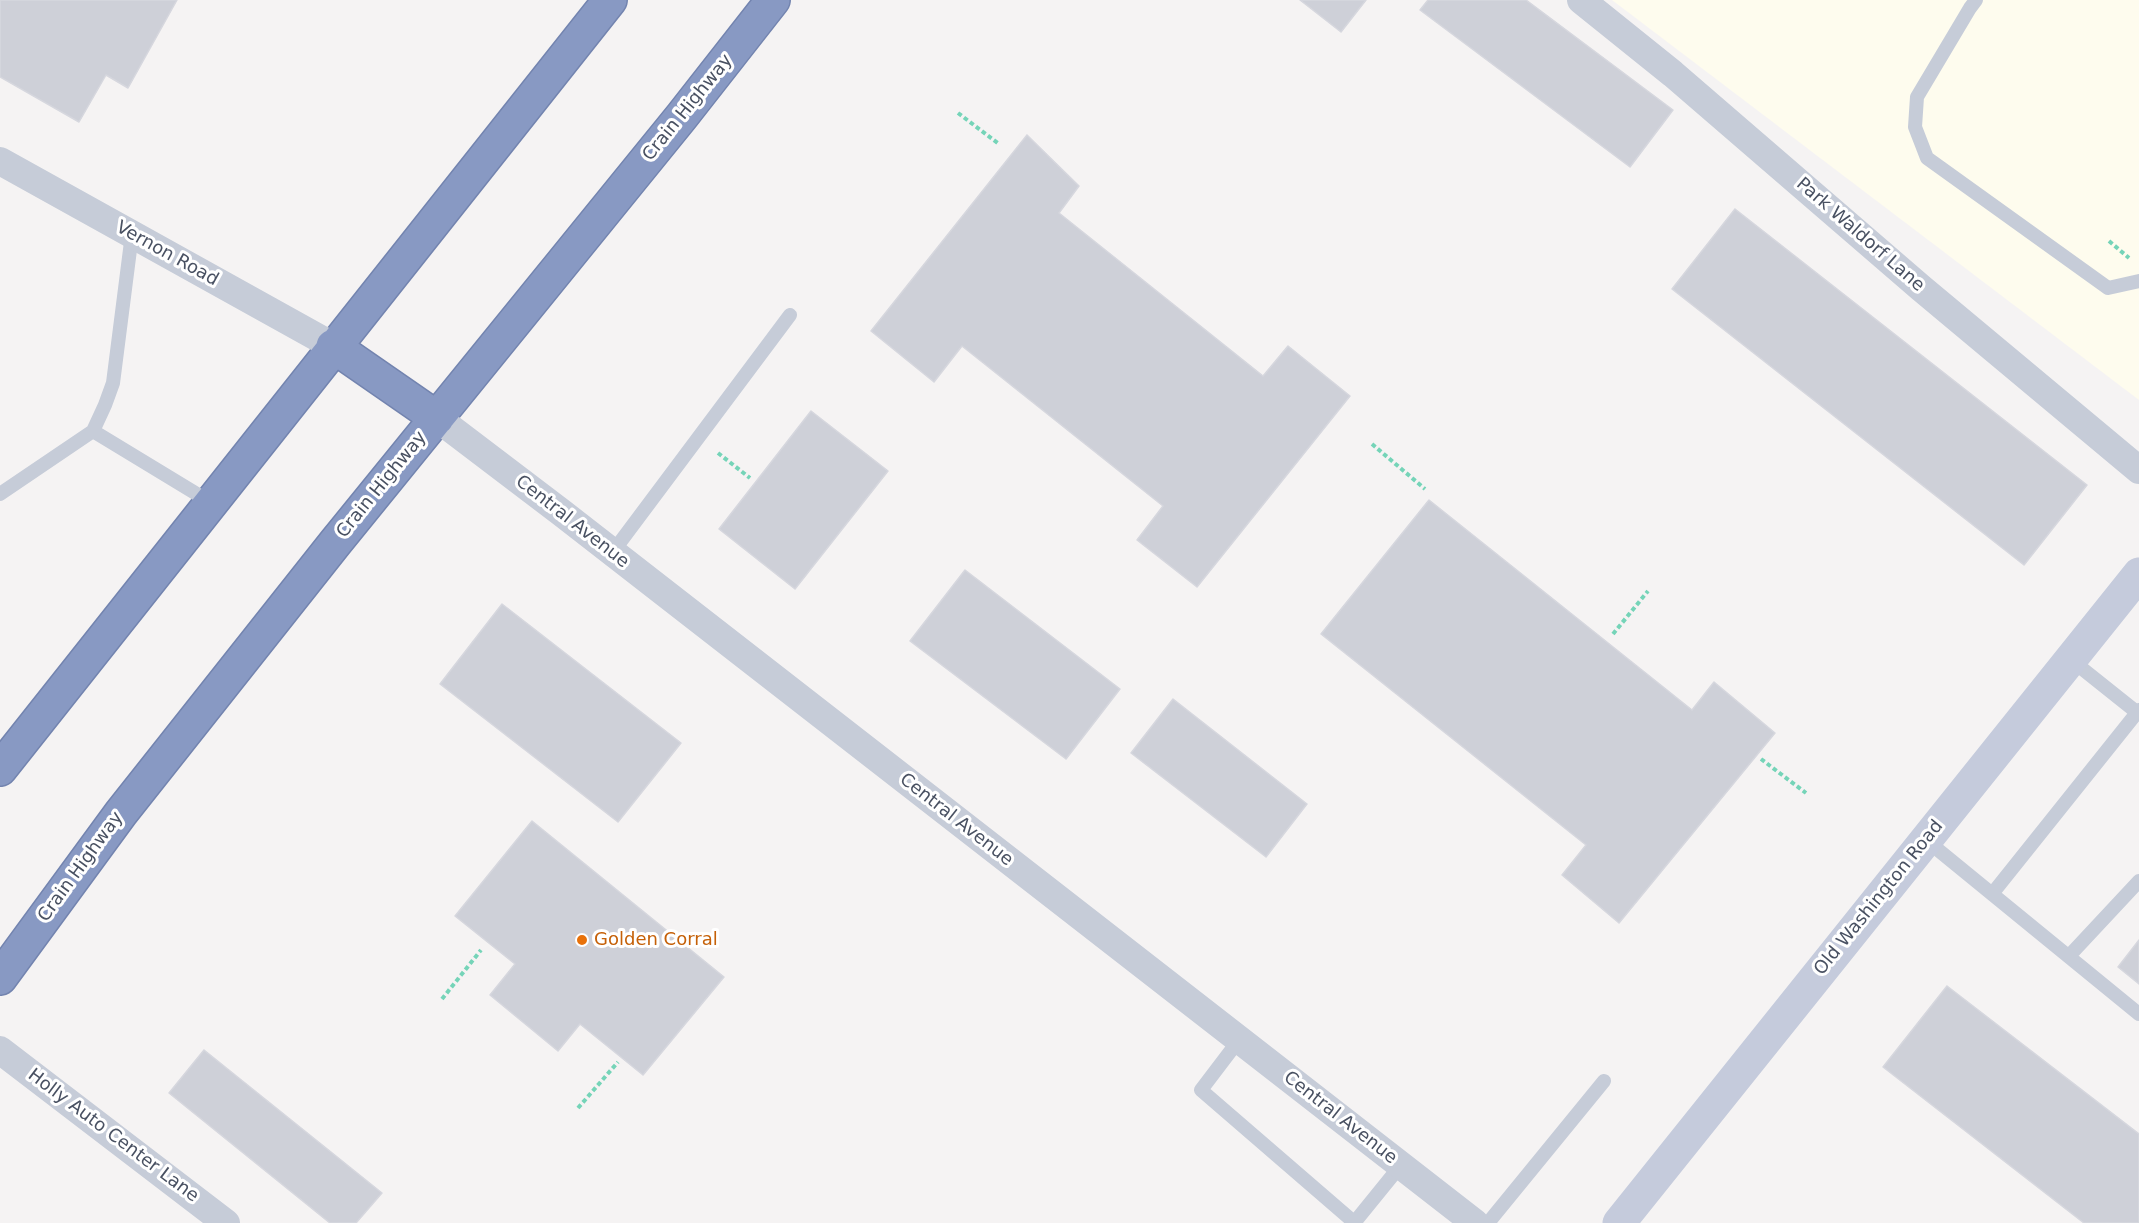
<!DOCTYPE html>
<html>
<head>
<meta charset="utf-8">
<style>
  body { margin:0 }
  canvas { display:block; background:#f5f3f3 }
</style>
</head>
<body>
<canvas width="2139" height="1223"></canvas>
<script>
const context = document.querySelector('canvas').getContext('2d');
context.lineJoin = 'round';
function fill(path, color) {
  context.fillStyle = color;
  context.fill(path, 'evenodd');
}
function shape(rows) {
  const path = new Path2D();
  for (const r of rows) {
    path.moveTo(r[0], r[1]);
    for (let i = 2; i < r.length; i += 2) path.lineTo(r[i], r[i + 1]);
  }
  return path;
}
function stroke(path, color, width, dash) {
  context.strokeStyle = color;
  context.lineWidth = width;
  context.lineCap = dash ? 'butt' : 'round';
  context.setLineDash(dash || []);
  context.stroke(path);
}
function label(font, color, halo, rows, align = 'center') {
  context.font = font + ' "DejaVu Sans",sans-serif';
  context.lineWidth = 6;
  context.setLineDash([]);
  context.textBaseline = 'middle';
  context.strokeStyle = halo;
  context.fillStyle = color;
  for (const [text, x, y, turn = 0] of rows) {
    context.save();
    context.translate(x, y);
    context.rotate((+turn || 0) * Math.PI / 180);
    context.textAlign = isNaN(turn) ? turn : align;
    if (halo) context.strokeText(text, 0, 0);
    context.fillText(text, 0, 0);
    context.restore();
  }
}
fill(shape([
  [1612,0,2139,0,2139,400]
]), '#fefcee');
const building = shape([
  [0,0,177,0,128,88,106,75,79,122,0,77,0,0],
  [1300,0,1366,0,1341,32,1300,0],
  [1428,0,1526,0,1673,110,1630,167,1420,10,1428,0],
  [1027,135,1079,186,1059,213,1263,376,1288,346,1350,396,1197,587,1137,540,1163,506,962,346,934,382,871,331,1027,135],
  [1735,209,2087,485,2024,565,1672,289,1735,209],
  [811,411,888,471,795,589,719,529,811,411],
  [1429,500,1692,710,1714,682,1775,733,1619,923,1562,875,1586,845,1321,634,1429,500],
  [965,570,1120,689,1066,759,910,641,965,570],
  [502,604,681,743,618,822,440,684,502,604],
  [1173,699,1307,804,1266,857,1131,753,1173,699],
  [532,821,724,977,643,1075,580,1024,558,1051,490,995,515,964,455,916,532,821],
  [2139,940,2139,984,2118,967,2139,940],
  [1947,986,2139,1134,2139,1223,2084,1223,1883,1067,1947,986],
  [204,1050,382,1193,356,1223,330,1223,169,1093,204,1050]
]);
fill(building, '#ced0d8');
stroke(building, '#d6d7de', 1.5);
const highway = shape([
  [333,346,437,418],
  [0,769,610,0],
  [0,978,121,813,335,543,682,116,773,0]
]);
stroke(highway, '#7384af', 36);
stroke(shape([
  [958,113,999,144],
  [2109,241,2129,258],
  [1372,444,1425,489],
  [718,453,750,478],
  [1613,634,1648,591],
  [1761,759,1806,793],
  [442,999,481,950],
  [578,1108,618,1062]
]), '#75d4b8', 4, [4.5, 3]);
stroke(shape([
  [1976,0,1970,8,1917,97,1915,127,1927,158,2108,288,2139,281],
  [93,431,105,405,113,383,132,234],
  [0,494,93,431,210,502],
  [612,553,790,315],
  [2070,659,2139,714],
  [1926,840,2139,1014],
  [1992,894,2139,710],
  [2069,956,2139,881],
  [1239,1040,1201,1090,1355,1223],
  [1354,1223,1401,1165],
  [1488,1223,1604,1081]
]), '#c6ccd8', 14);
stroke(shape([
  [1581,0,1673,74,1921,288,2139,470],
  [0,161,333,346],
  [437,418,562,513,1475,1223],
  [0,1050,226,1223]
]), '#c6ccd8', 28);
stroke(shape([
  [1619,1223,2139,574]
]), '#c5cbdc', 33);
stroke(highway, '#8899c3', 33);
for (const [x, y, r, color] of [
  [582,940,6,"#e8710a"]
]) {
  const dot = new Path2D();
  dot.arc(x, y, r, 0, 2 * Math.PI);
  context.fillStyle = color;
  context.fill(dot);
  stroke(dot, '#fff', 2);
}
label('18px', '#495162', '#fff', [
  ["Crain Highway",688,108,-51],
  ["Park Waldorf Lane",1860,235,41],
  ["Vernon Road",167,254,29],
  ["Crain Highway",382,485,-51],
  ["Central Avenue",572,522,38],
  ["Central Avenue",956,820,38],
  ["Crain Highway",81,867,-54],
  ["Old Washington Road",1879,898,-51],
  ["Central Avenue",1340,1118,38],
  ["Holly Auto Center Lane",113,1136,37]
]);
label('18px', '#c56008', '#fff', [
  ["Golden Corral",594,940]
], 'left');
</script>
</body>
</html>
